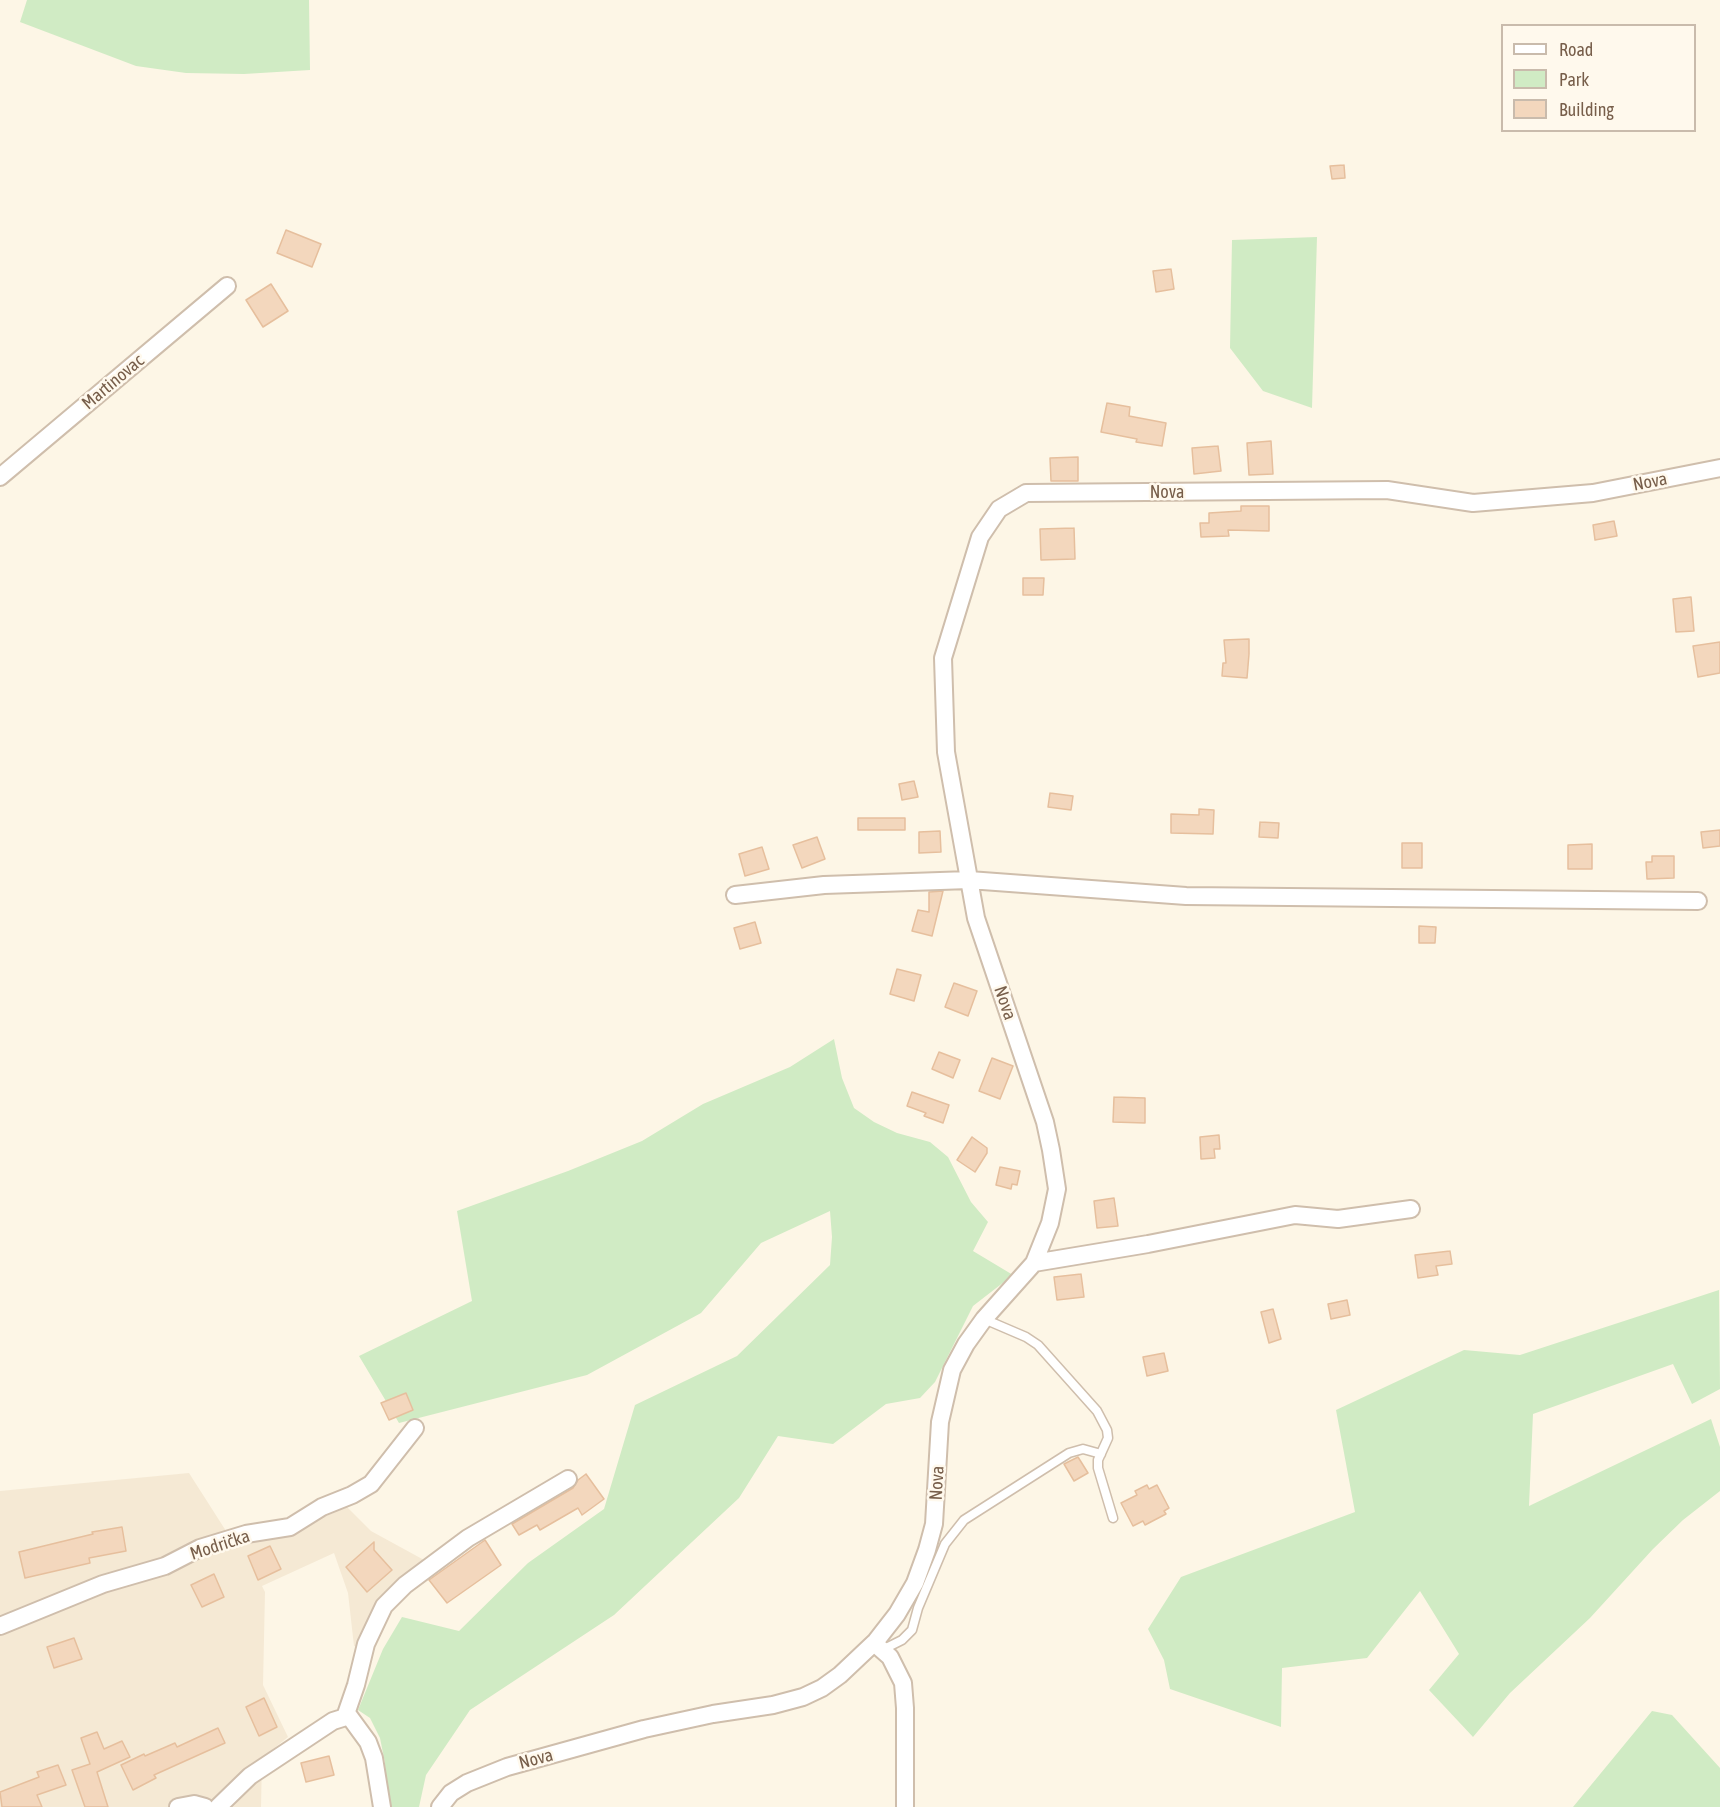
<!DOCTYPE html>
<html>
<head>
<meta charset="utf-8">
<style>
  body { margin:0 }
  #map { position:relative; width:1720px; height:1807px; overflow:hidden; background:#fdf6e6; font-family:"Asap Condensed",sans-serif }
  canvas { display:block }
  .legend { position:absolute; left:1501px; top:24px; width:195px; height:108px; box-sizing:border-box; background:#fff9ed; border:2px solid #c9bbac; margin:0; padding:8px 10px; list-style:none; font-size:18px; color:#775e4a }
  .legend li { display:flex; align-items:center; gap:12px; height:30px }
  .legend b { width:30px; border:2px solid #c9bbac }
</style>
</head>
<body>
<div id="map">
<canvas width="1720" height="1807"></canvas>
<ul class="legend">
<li><b style="height:8px;background:#fff"></b>Road</li>
<li><b style="height:16px;background:#d0ebc4"></b>Park</li>
<li><b style="height:16px;background:#f3d7bd"></b>Building</li>
</ul>
</div>
<script>
const context = document.querySelector('canvas').getContext('2d');
context.lineJoin = 'round';
function fill(path, color) {
  context.fillStyle = color;
  context.fill(path, 'evenodd');
}
function shape(rows) {
  const path = new Path2D();
  for (const r of rows) {
    path.moveTo(r[0], r[1]);
    for (let i = 2; i < r.length; i += 2) path.lineTo(r[i], r[i + 1]);
  }
  return path;
}
function stroke(path, color, width, dash) {
  context.strokeStyle = color;
  context.lineWidth = width;
  context.lineCap = dash ? 'butt' : 'round';
  context.setLineDash(dash || []);
  context.stroke(path);
}
function label(font, color, halo, rows, align = 'center') {
  context.font = font + ' "Asap Condensed",sans-serif';
  context.lineWidth = 5;
  context.setLineDash([]);
  context.textBaseline = 'middle';
  context.strokeStyle = halo;
  context.fillStyle = color;
  for (const [text, x, y, turn = 0] of rows) {
    context.save();
    context.translate(x, y);
    context.rotate((+turn || 0) * Math.PI / 180);
    context.textAlign = isNaN(turn) ? turn : align;
    if (halo) context.strokeText(text, 0, 0);
    context.fillText(text, 0, 0);
    context.restore();
  }
}
fill(shape([
  [189,1473,235,1545,317,1520,347,1507,371,1531,424,1560,384,1596,371,1614,358,1647,354,1646,348,1593,334,1553,262,1586,265,1592,263,1685,288,1737,262,1758,261,1807,0,1807,0,1491]
]), '#f5e9d4');
fill(shape([
  [27,0,309,0,310,70,244,74,186,73,136,66,20,22],
  [1317,237,1312,408,1263,391,1230,348,1232,240],
  [834,1039,842,1078,854,1108,874,1122,897,1133,930,1142,948,1157,971,1202,988,1222,973,1251,1013,1275,973,1306,935,1382,920,1398,886,1404,833,1444,778,1436,739,1498,614,1615,470,1710,426,1775,419,1807,386,1807,385,1763,380,1738,370,1718,358,1710,383,1649,402,1617,459,1631,528,1563,604,1509,635,1405,737,1356,830,1265,832,1237,830,1211,761,1243,701,1313,587,1375,399,1423,359,1356,472,1301,457,1211,568,1171,642,1141,703,1104,790,1067],
  [1719,1290,1720,1389,1692,1404,1673,1364,1533,1414,1529,1506,1711,1419,1720,1447,1720,1491,1683,1520,1653,1549,1590,1618,1510,1693,1473,1737,1429,1690,1459,1654,1420,1591,1367,1658,1282,1668,1281,1727,1170,1689,1164,1660,1148,1629,1181,1577,1355,1512,1336,1410,1464,1350,1520,1355],
  [1652,1711,1672,1715,1720,1768,1720,1807,1573,1807]
]), '#d0ebc4');
const building = shape([
  [1344,165,1345,178,1332,179,1330,166,1344,165],
  [286,230,321,244,312,267,277,253,286,230],
  [1171,269,1174,289,1156,292,1153,271,1171,269],
  [271,284,288,311,263,327,246,300,271,284],
  [1107,403,1130,407,1129,416,1166,423,1162,446,1136,442,1137,439,1101,432,1107,403],
  [1271,441,1273,474,1249,475,1247,443,1271,441],
  [1218,446,1221,471,1194,474,1192,448,1218,446],
  [1078,457,1078,481,1051,481,1050,458,1078,457],
  [1241,506,1269,506,1269,531,1228,530,1229,536,1201,537,1200,523,1209,523,1209,513,1241,511,1241,506],
  [1614,521,1617,536,1595,540,1593,525,1614,521],
  [1074,528,1075,559,1041,560,1040,529,1074,528],
  [1023,578,1044,578,1043,595,1023,595,1023,578],
  [1691,597,1694,631,1676,632,1673,599,1691,597],
  [1249,639,1249,654,1247,678,1222,676,1223,663,1226,663,1224,640,1249,639],
  [1720,642,1720,673,1698,677,1693,646,1720,642],
  [914,781,918,797,902,800,899,784,914,781],
  [1050,793,1073,796,1071,810,1048,807,1050,793],
  [1199,809,1214,810,1213,834,1171,833,1171,814,1199,815,1199,809],
  [858,818,905,818,905,830,858,830,858,818],
  [1260,822,1279,823,1278,838,1259,837,1260,822],
  [1720,830,1720,846,1703,848,1701,832,1720,830],
  [940,831,941,852,919,853,919,832,940,831],
  [817,837,825,859,802,868,793,845,817,837],
  [1402,843,1422,843,1422,868,1402,868,1402,843],
  [1592,844,1592,869,1568,869,1568,845,1592,844],
  [762,847,769,869,745,876,739,854,762,847],
  [1652,856,1674,856,1674,878,1647,879,1646,862,1652,862,1652,856],
  [943,891,932,936,912,931,918,910,929,912,929,892,943,891],
  [755,922,761,943,740,949,734,928,755,922],
  [1419,926,1436,927,1435,943,1419,943,1419,926],
  [897,969,921,975,914,1001,890,994,897,969],
  [954,983,977,991,968,1016,945,1007,954,983],
  [939,1052,960,1060,953,1078,932,1069,939,1052],
  [992,1058,1013,1066,1000,1099,979,1091,992,1058],
  [912,1092,949,1105,943,1123,924,1116,926,1113,907,1106,912,1092],
  [1114,1097,1145,1098,1145,1123,1113,1122,1114,1097],
  [1219,1135,1220,1149,1214,1149,1215,1158,1201,1159,1200,1137,1219,1135],
  [972,1137,987,1148,987,1153,975,1172,957,1160,972,1137],
  [1000,1167,1020,1171,1017,1185,1012,1184,1011,1189,996,1185,1000,1167],
  [1114,1198,1118,1226,1097,1228,1094,1201,1114,1198],
  [1450,1251,1452,1264,1436,1266,1438,1275,1418,1278,1415,1255,1450,1251],
  [1081,1274,1084,1297,1057,1300,1054,1277,1081,1274],
  [1347,1300,1350,1315,1331,1319,1328,1304,1347,1300],
  [1273,1309,1281,1339,1269,1343,1261,1312,1273,1309],
  [1164,1353,1168,1371,1147,1376,1143,1357,1164,1353],
  [406,1393,413,1410,389,1420,381,1403,406,1393],
  [1078,1457,1088,1473,1074,1481,1064,1464,1078,1457],
  [586,1474,604,1499,582,1515,578,1508,540,1530,537,1525,519,1535,512,1524,573,1488,578,1480,586,1474],
  [1147,1485,1149,1489,1157,1485,1169,1508,1164,1511,1166,1514,1145,1525,1143,1521,1133,1526,1121,1503,1137,1495,1135,1491,1147,1485],
  [122,1527,126,1551,89,1558,90,1563,25,1578,19,1552,93,1534,92,1532,122,1527],
  [485,1540,501,1565,447,1603,429,1580,485,1540],
  [374,1542,374,1550,392,1570,367,1592,346,1567,374,1542],
  [270,1546,281,1569,258,1580,248,1556,270,1546],
  [214,1574,224,1597,202,1607,191,1585,214,1574],
  [74,1638,82,1659,54,1668,47,1647,74,1638],
  [264,1698,277,1727,259,1736,246,1707,264,1698],
  [218,1728,225,1743,154,1775,156,1778,133,1790,121,1765,144,1754,145,1756,175,1743,177,1747,218,1728],
  [97,1732,104,1749,122,1741,130,1757,97,1772,108,1807,85,1807,72,1770,90,1764,81,1738,97,1732],
  [329,1756,334,1775,306,1782,301,1763,329,1756],
  [58,1765,66,1785,37,1795,42,1807,2,1807,0,1792,39,1777,37,1772,58,1765]
]);
fill(building, '#f3d7bd');
stroke(building, '#e6bf9d', 1.5);
const lane = shape([
  [984,1319,1026,1337,1038,1345,1097,1411,1107,1430,1108,1438,1098,1460,1098,1468,1113,1518],
  [882,1650,902,1640,912,1630,918,1608,945,1544,964,1520,1069,1453,1083,1449,1101,1454]
]);
const street = shape([
  [0,477,227,286],
  [735,895,824,885,969,880,1186,896,1698,901],
  [1034,1263,1148,1244,1295,1215,1338,1219,1411,1209],
  [0,1626,103,1584,165,1566,200,1548,246,1534,290,1527,322,1507,352,1495,371,1484,415,1428],
  [874,1643,890,1657,903,1683,905,1708,905,1807],
  [345,1717,356,1685,366,1644,384,1606,405,1585,468,1538,568,1479],
  [178,1807,194,1804,205,1807],
  [218,1807,250,1776,333,1721,349,1716,368,1742,374,1758,382,1807],
  [440,1807,451,1793,467,1783,507,1767,644,1729,713,1714,773,1705,803,1697,822,1688,840,1675,876,1641,897,1614,915,1583,927,1550,934,1524,940,1422,952,1370,966,1344,984,1319,1034,1263,1050,1223,1057,1189,1051,1150,1045,1122,976,918,946,752,943,658,980,537,999,509,1026,493,1387,490,1473,503,1593,493,1720,468]
]);
stroke(lane, '#cfbeac', 11);
stroke(street, '#cfbeac', 20);
stroke(lane, '#fff', 8);
stroke(street, '#fff', 16);
label('18px', '#775e4a', '#fff9ed', [
  ["Martinovac",113,382,-40],
  ["Nova",1650,482,-11],
  ["Nova",1167,492],
  ["Nova",1005,1003,71],
  ["Nova",937,1483,-87],
  ["Modrička",220,1545,-18],
  ["Nova",536,1759,-15]
]);
</script>
</body>
</html>
